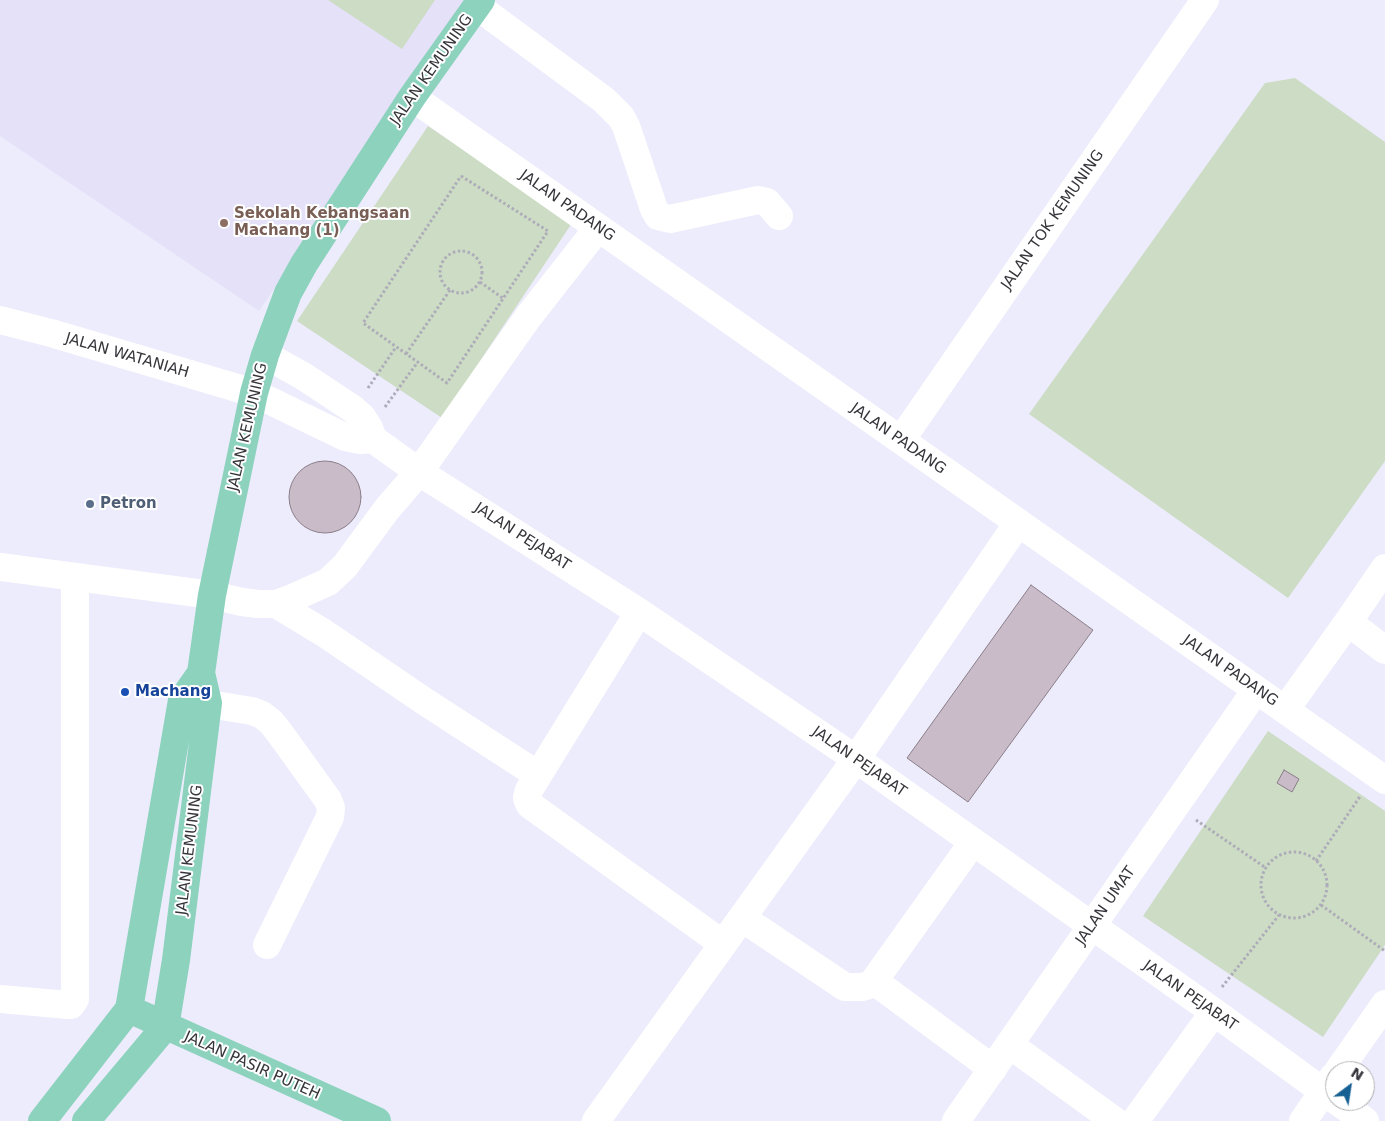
<!DOCTYPE html>
<html>
<head>
<meta charset="utf-8">
<style>
  body { margin:0 }
  #map { position:relative; width:1385px; height:1121px; overflow:hidden; background:#edecfc; font-family:"DejaVu Sans",sans-serif }
  canvas { display:block }
  .north { position:absolute; left:1325px; top:1061px; width:50px; height:50px; box-sizing:border-box; background:#fff; border:1px solid #aeaeb1; border-radius:50%; rotate:31deg; font-size:14px; font-weight:700; line-height:20px; text-align:center; color:#35353b }
  .north::after { content:''; display:block; margin:auto; width:18px; height:22px; background:#166094; clip-path:polygon(50% 0,100% 100%,50% 72%,0 100%) }
</style>
</head>
<body>
<div id="map">
<canvas width="1385" height="1121"></canvas>
<div class="north">N</div>
</div>
<script>
const context = document.querySelector('canvas').getContext('2d');
context.lineJoin = 'round';
function fill(path, color) {
  context.fillStyle = color;
  context.fill(path, 'evenodd');
}
function shape(rows) {
  const path = new Path2D();
  for (const r of rows) {
    if (r.length === 3) {
      path.moveTo(r[0] + r[2], r[1]);
      path.arc(r[0], r[1], r[2], 0, 2 * Math.PI);
      continue;
    }
    path.moveTo(r[0], r[1]);
    for (let i = 2; i < r.length; i += 2) path.lineTo(r[i], r[i + 1]);
  }
  return path;
}
function stroke(path, color, width, dash) {
  context.strokeStyle = color;
  context.lineWidth = width;
  context.lineCap = dash ? 'butt' : 'round';
  context.setLineDash(dash || []);
  context.stroke(path);
}
function label(font, color, halo, rows, align = 'center') {
  context.font = font + ' "DejaVu Sans",sans-serif';
  context.lineWidth = 4;
  context.setLineDash([]);
  context.textBaseline = 'middle';
  context.strokeStyle = halo;
  context.fillStyle = color;
  for (const [text, x, y, turn = 0] of rows) {
    context.save();
    context.translate(x, y);
    context.rotate((+turn || 0) * Math.PI / 180);
    context.textAlign = isNaN(turn) ? turn : align;
    if (halo) context.strokeText(text, 0, 0);
    context.fillText(text, 0, 0);
    context.restore();
  }
}
fill(shape([
  [0,0,471,0,259,311,0,136]
]), '#e4e1f8');
fill(shape([
  [328,0,435,0,402,49],
  [1295,78,1385,142,1385,461,1288,598,1029,414,1265,83],
  [428,126,572,223,442,418,297,321],
  [1268,731,1385,811,1385,945,1323,1037,1143,916]
]), '#cddcc5');
const building = shape([
  [325,497,36],
  [1031,585,1093,630,968,802,907,758,1031,585],
  [1284,770,1299,779,1292,792,1277,783,1284,770]
]);
fill(building, '#c9bcc8');
stroke(building, '#8a7e89', 1);
stroke(shape([
  [461,176,548,231,447,383,363,323,461,176],
  [461,272,21],
  [480,282,504,299],
  [406,354,450,290],
  [368,388,396,347],
  [385,407,417,363],
  [1196,820,1266,868],
  [1294,885,33],
  [1316,861,1361,795],
  [1321,905,1385,951],
  [1222,987,1279,915]
]), '#adacb8', 3, [2.5, 2.5]);
stroke(shape([
  [477,6,604,100,621,117,626,126,654,209,658,216,670,219,758,200,767,202,779,216],
  [412,97,1385,780],
  [0,320,51,333,254,393,345,437,360,440,373,439],
  [265,355,303,376,353,409,362,417,369,428,373,439,419,472,639,612,856,759,1214,1012,1335,1100],
  [901,440,1205,0],
  [0,567,212,595,242,602,258,604,276,604,290,599,328,582,345,566,387,509,419,472,529,316,598,228],
  [276,604,324,633,424,701,538,775],
  [639,612,529,790,527,798,528,801,530,805,723,944],
  [1348,622,1385,650],
  [184,700,252,711,262,715,271,722,279,732,328,800,331,808,330,817,267,945],
  [1285,710,1348,622,1385,568],
  [742,918,845,987,862,987,869,985,874,981,993,1069],
  [874,981,973,842],
  [0,999,68,1005,71,1005,75,999,75,577],
  [1010,1045,1115,1121],
  [1338,1071,1385,1004],
  [1337,1101,1365,1121],
  [596,1121,856,759,1018,523],
  [956,1121,1256,690],
  [1135,1121,1214,1012],
  [1303,1121,1334,1076]
]), '#fff', 28);
stroke(shape([
  [129,1009,377,1121],
  [165,1027,176,960,208,703,201,673,212,595,254,393,265,355,288,293,304,264,412,97,481,0],
  [42,1121,129,1009,182,700,201,673],
  [86,1121,165,1027]
]), '#8cd2bd', 28);
for (const [x, y, r, color] of [
  [224,223,5,"#8d6e63"],
  [90,504,5,"#5c6f8a"],
  [125,692,5,"#1a4fb4"]
]) {
  const dot = new Path2D();
  dot.arc(x, y, r, 0, 2 * Math.PI);
  context.fillStyle = color;
  context.fill(dot);
  stroke(dot, '#fff', 2);
}
label('15px', '#35353b', '#fff', [
  ["JALAN KEMUNING",432,70,-55],
  ["JALAN PADANG",567,206,35],
  ["JALAN TOK KEMUNING",1053,220,-55],
  ["JALAN WATANIAH",127,356,16],
  ["JALAN KEMUNING",248,427,-77],
  ["JALAN PADANG",898,439,35],
  ["JALAN PEJABAT",522,537,33],
  ["JALAN PADANG",1230,671,35],
  ["JALAN PEJABAT",859,762,35],
  ["JALAN KEMUNING",190,850,-83],
  ["JALAN UMAT",1106,906,-55],
  ["JALAN PEJABAT",1190,996,35],
  ["JALAN PASIR PUTEH",252,1066,24]
]);
label('bold 15px', '#785e54', '#fff', [
  ["Sekolah Kebangsaan",234,214],
  ["Machang (1)",234,231]
], 'left');
label('bold 15px', '#4e5e75', '#fff', [
  ["Petron",100,504]
], 'left');
label('bold 15px', '#164399', '#fff', [
  ["Machang",135,692]
], 'left');
</script>
</body>
</html>
